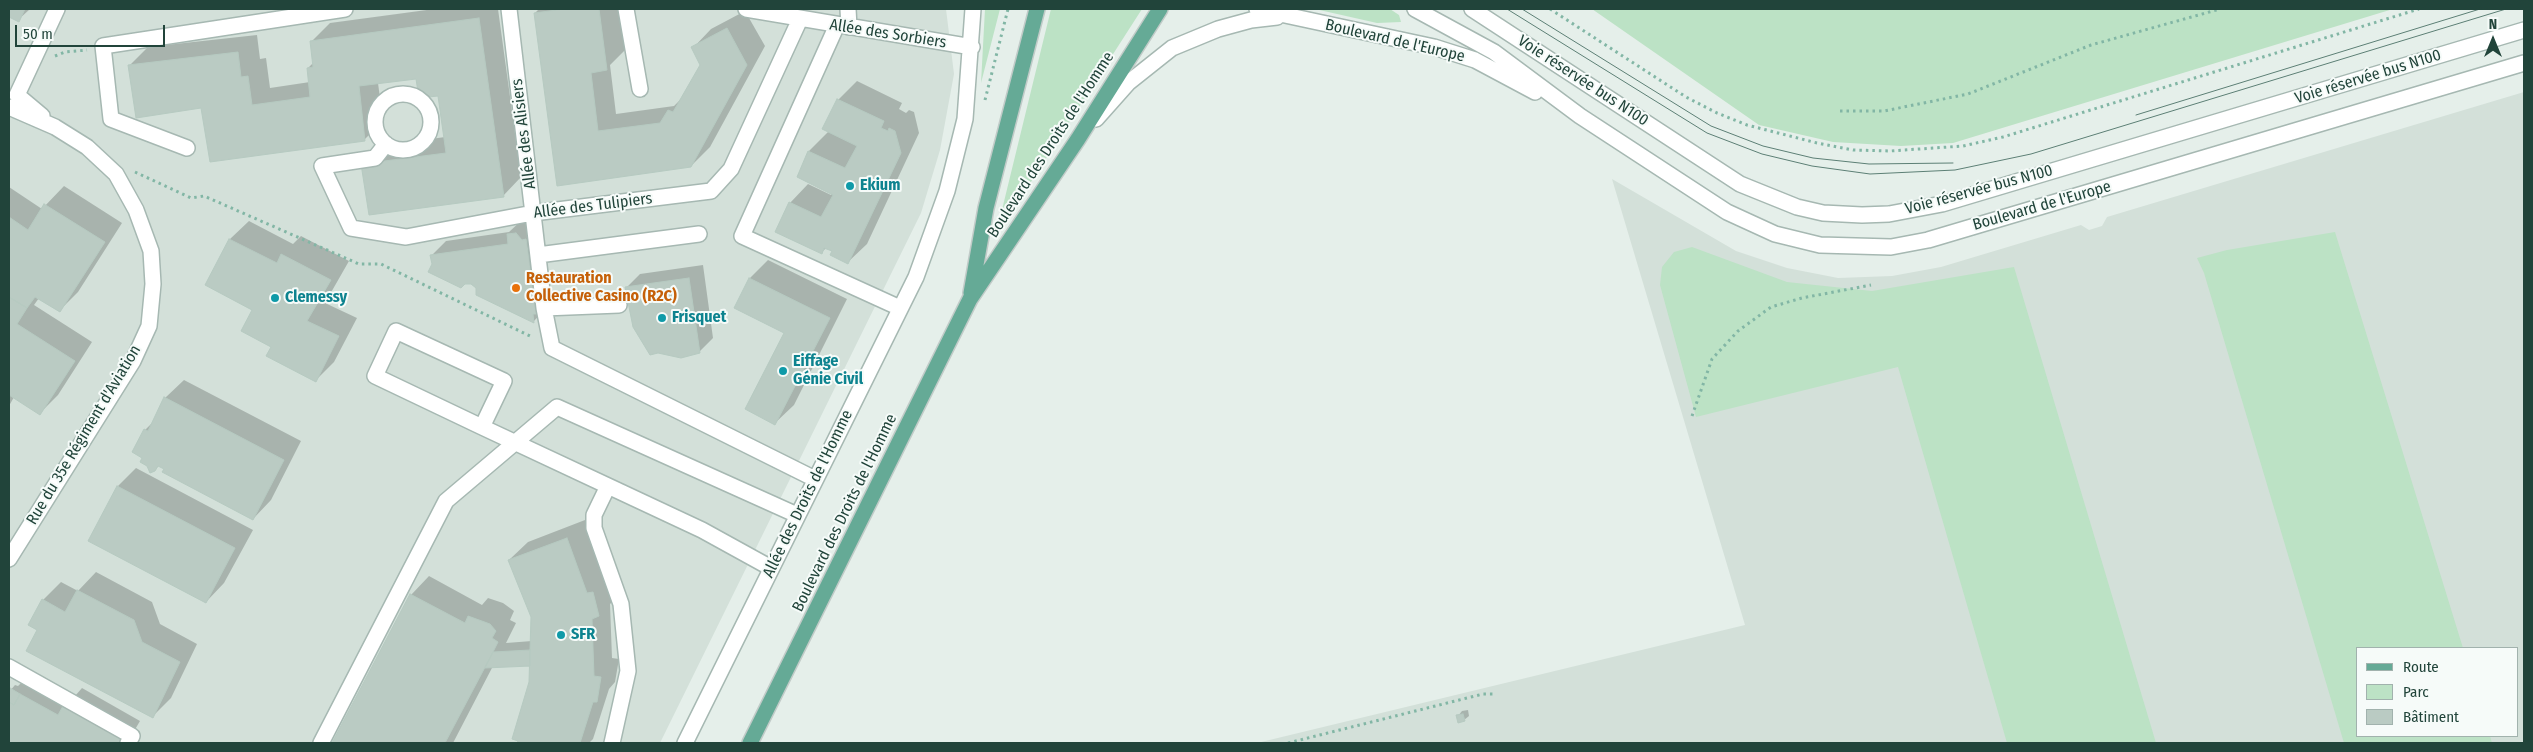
<!DOCTYPE html>
<html>
<head>
<meta charset="utf-8">
<style>
  body { margin:0 }
  #map { position:relative; width:2533px; height:752px; overflow:hidden; background:#e5efea; font-family:"Fira Sans Condensed",sans-serif }
  canvas { display:block }
  .frame { position:absolute; inset:0; border:10px solid #21443a; pointer-events:none }
  .legend { position:absolute; left:2356px; top:647px; width:162px; height:90px; box-sizing:border-box; background:#f6fbf9; border:1px solid #a1b2ad; margin:0; padding:6px 9px; list-style:none; font-size:15px; color:#21443a }
  .legend li { display:flex; align-items:center; gap:10px; height:25px }
  .legend b { width:25px; border:1px solid #a1b2ad }
  .north { position:absolute; left:2468px; top:15px; width:50px; height:50px; -webkit-text-stroke:4px #f6fbf9; paint-order:stroke; rotate:0deg; font-size:14px; font-weight:700; line-height:20px; text-align:center; color:#21443a }
  .north::after { content:''; display:block; margin:auto; width:18px; height:22px; background:#21443a; clip-path:polygon(50% 0,100% 100%,50% 72%,0 100%) }
  .scale { position:absolute; left:15px; top:25px; width:150px; height:22px; box-sizing:border-box; border:2px solid #21443a; border-top:0; padding-left:6px; font-size:15px; line-height:18px; white-space:nowrap; color:#21443a; -webkit-text-stroke:4px #f6fbf9; paint-order:stroke }
</style>
</head>
<body>
<div id="map">
<canvas width="2533" height="752"></canvas>
<div class="frame"></div>
<ul class="legend">
<li><b style="height:6px;background:#65aa96"></b>Route</li>
<li><b style="height:14px;background:#bce2c5"></b>Parc</li>
<li><b style="height:14px;background:#bacbc3"></b>Bâtiment</li>
</ul>
<div class="north">N</div>
<div class="scale">50 m</div>
</div>
<script>
const context = document.querySelector('canvas').getContext('2d');
context.lineJoin = 'round';
function fill(path, color) {
  context.fillStyle = color;
  context.fill(path, 'evenodd');
}
function shape(rows) {
  const path = new Path2D();
  for (const r of rows) {
    if (r.length === 3) {
      path.moveTo(r[0] + r[2], r[1]);
      path.arc(r[0], r[1], r[2], 0, 2 * Math.PI);
      continue;
    }
    path.moveTo(r[0], r[1]);
    for (let i = 2; i < r.length; i += 2) path.lineTo(r[i], r[i + 1]);
  }
  return path;
}
function stroke(path, color, width, dash) {
  context.strokeStyle = color;
  context.lineWidth = width;
  context.lineCap = dash ? 'butt' : 'round';
  context.setLineDash(dash || []);
  context.stroke(path);
}
function label(font, color, halo, rows, align = 'center') {
  context.font = font + ' "Fira Sans Condensed",sans-serif';
  context.lineWidth = 4;
  context.setLineDash([]);
  context.textBaseline = 'middle';
  context.strokeStyle = halo;
  context.fillStyle = color;
  for (const [text, x, y, turn = 0] of rows) {
    context.save();
    context.translate(x, y);
    context.rotate((+turn || 0) * Math.PI / 180);
    context.textAlign = isNaN(turn) ? turn : align;
    if (halo) context.strokeText(text, 0, 0);
    context.fillText(text, 0, 0);
    context.restore();
  }
}
fill(shape([
  [9,9,946,9,954,74,940,150,921,213,660,743,9,743],
  [2524,92,2524,743,1257,743,1745,625,1612,179,1736,251,1787,268,1838,278,1892,276,1941,267,2081,225,2089,230,2102,226,2107,217],
  [2357,648,2517,648,2517,736,2357,736]
]), '#d3e0d9');
fill(shape([
  [985,9,1000,9,981,83],
  [1051,9,1142,9,1002,227,999,222],
  [1315,9,1390,9,1399,15,1401,22,1377,23],
  [1592,9,2393,9,1953,143,1901,146,1833,142,1759,125],
  [2335,232,2463,648,2357,648,2357,736,2490,736,2492,743,2344,743,2204,273,2197,258,2227,250],
  [1692,247,1787,282,1872,291,2014,267,2156,743,2007,743,1898,367,1696,417,1660,285,1662,267,1674,252]
]), '#bce2c5');
fill(shape([
  [9,9,30,9,18,20,9,16],
  [434,9,498,9,521,177,503,196,370,213,381,146,445,137,439,95,417,77,378,83,383,121,364,140,202,106,129,66,148,47,257,35,260,59,266,58,270,88,310,82,308,68,314,62,311,42,330,23],
  [539,9,619,9,625,50,610,65,616,114,674,106,683,97,702,65,693,48,711,29,745,11,765,46,710,147,691,166,558,185,535,13],
  [857,81,902,103,899,109,906,113,909,110,914,112,919,133,867,244,848,262,827,247,821,253,790,203,808,184,831,195,832,193,798,176,809,151,829,131,838,100],
  [64,186,122,223,78,292,59,311,39,298,34,305,92,342,58,395,40,413,14,397,9,406,9,187,42,209],
  [522,220,540,226,551,299,547,303,547,307,534,321,471,282,433,264,432,255,446,241,509,232],
  [249,221,293,244,301,236,349,261,325,303,357,318,334,362,316,380,273,346,253,310,207,285,230,239],
  [768,260,847,299,794,405,775,423,785,332,736,307,750,278],
  [703,265,713,338,699,352,626,288,640,274],
  [184,380,301,441,271,500,253,519,166,468,159,465,155,470,144,458,145,430,154,421,165,398],
  [136,468,253,530,224,583,206,602,118,486],
  [585,520,606,575,617,597,610,604,612,658,619,659,615,682,609,689,593,739,589,743,517,743,520,740,531,683,531,663,493,666,453,743,334,743,411,595,429,576,482,605,488,598,503,603,514,611,510,620,516,623,506,643,532,641,532,617,509,560,528,542],
  [96,572,152,602,160,624,197,644,171,698,152,717,39,629,43,600,61,582,78,591],
  [23,681,75,696,82,688,140,721,127,743,9,743,9,692,15,685,18,686],
  [9,701,20,707,19,709,9,703],
  [1468,710,1469,716,1464,720,1458,716,1462,711]
]), '#0003');
const building = shape([
  [9,9,25,9,19,22,9,17,9,9],
  [564,9,599,9,607,70,591,73,598,131,660,123,668,110,673,112,700,65,691,47,727,28,747,65,691,167,557,186,534,13,564,9],
  [479,18,504,197,369,215,361,164,446,153,438,96,419,98,416,79,359,86,365,141,210,162,201,108,136,118,128,65,238,52,241,77,248,76,252,105,310,97,307,68,313,67,310,41,479,18],
  [837,99,884,121,881,128,888,131,889,128,895,131,901,153,848,264,830,255,832,251,824,248,822,254,775,232,789,202,821,217,833,195,797,177,808,151,845,168,857,146,822,129,837,99],
  [44,204,105,242,60,312,35,297,27,308,9,297,9,217,28,230,44,204],
  [516,233,522,240,526,239,537,314,533,314,534,323,476,295,476,288,471,284,465,284,461,288,428,272,432,264,430,255,508,244,507,234,516,233],
  [229,239,277,263,281,254,331,280,307,321,339,336,316,382,266,356,271,347,241,331,252,310,205,285,229,239],
  [689,278,700,353,681,358,658,353,650,355,633,327,625,287,689,278],
  [749,278,830,318,775,425,745,409,784,333,734,308,749,278],
  [9,297,27,308,17,324,75,361,40,415,9,395,9,297],
  [164,397,284,460,253,520,162,472,164,469,158,466,155,471,150,473,147,466,140,462,142,458,132,452,144,429,148,431,164,397],
  [117,486,235,548,206,603,88,541,117,486],
  [567,538,587,593,593,592,599,616,592,619,594,676,601,677,597,702,593,702,580,743,517,743,518,741,512,739,529,682,531,617,508,560,567,538],
  [77,590,134,620,142,642,180,662,153,718,26,651,37,630,28,625,42,599,65,612,77,590],
  [410,594,465,623,468,616,490,624,496,631,492,638,498,642,493,652,445,743,332,743,410,594],
  [530,650,530,666,485,668,493,652,530,650],
  [10,688,20,694,14,705,9,702,10,688],
  [20,694,58,715,63,706,123,740,121,743,9,743,9,702,14,705,20,694],
  [1463,714,1465,721,1458,723,1456,715,1463,714]
]);
fill(building, '#bacbc3');
stroke(building, '#b6cac1', 1);
const minor = shape([
  [509,9,544,308,552,348,815,479],
  [626,9,640,89],
  [746,9,972,47],
  [848,9,849,27],
  [1257,9,1434,47,1475,60,1535,92],
  [1415,9,1494,52,1580,116,1727,212,1775,234,1820,245,1891,247,1928,240,2524,63],
  [1472,9,1740,184,1797,207,1823,213,1862,215,1889,214,1942,204,2524,30],
  [837,25,742,236,900,308],
  [403,122,28],
  [9,107,55,127,87,147,116,174,136,210,151,251,153,284,149,326,133,361,9,559],
  [42,116,17,95,57,9],
  [1096,119,1128,83,1172,48,1218,29,1251,20,1277,17],
  [386,144,375,158,322,166,351,228,406,237,533,213,711,191,731,169,800,19],
  [187,148,111,119,103,46,345,9],
  [538,255,699,234],
  [544,308,619,305],
  [482,427,504,381,396,331,375,376,482,427,608,486,702,530,771,568],
  [608,486,594,515,594,528,621,604,628,671,612,743],
  [9,667,132,736,128,743],
  [321,743,446,501,557,407,797,515],
  [685,743,916,277,947,191,965,119,973,9]
]);
const major = shape([
  [971,293,986,208,1037,9],
  [750,743,970,299,1078,139,1160,9]
]);
stroke(minor, '#a6b8b2', 18);
stroke(major, '#c1cbc8', 18);
stroke(shape([
  [1550,9,1686,97,1717,113,1747,125,1817,143,1853,150,1890,151,1963,146,2003,137,2419,9],
  [55,56,65,52,87,50],
  [985,100,1008,9],
  [1840,111,1884,111,1968,94,2091,45,2220,9],
  [135,172,191,198,204,196,359,264,381,264,532,337],
  [1692,416,1712,359,1738,331,1771,307,1802,298,1871,285],
  [1288,743,1483,694,1494,694]
]), '#82b6a5', 3, [2.5, 4]);
stroke(minor, '#fff', 15);
stroke(major, '#65aa96', 15);
stroke(shape([
  [1507,9,1707,133,1762,154,1812,166,1870,174,1955,170,2031,154,2506,9],
  [1522,9,1711,126,1763,146,1813,158,1869,164,1953,163],
  [2136,115,2480,9]
]), '#5c7f75', 1);
for (const [x, y, r, color] of [
  [850,186,5,"#0f9aa8"],
  [516,288,5,"#e8710a"],
  [275,298,5,"#0f9aa8"],
  [662,318,5,"#0f9aa8"],
  [783,371,5,"#0f9aa8"],
  [561,635,5,"#0f9aa8"]
]) {
  const dot = new Path2D();
  dot.arc(x, y, r, 0, 2 * Math.PI);
  context.fillStyle = color;
  context.fill(dot);
  stroke(dot, '#f6fbf9', 2);
}
label('16px', '#21443a', '#f6fbf9', [
  ["Allée des Sorbiers",888,34,9],
  ["Boulevard de l'Europe",1395,41,13],
  ["Voie réservée bus N100",2368,77,-17],
  ["Voie réservée bus N100",1583,81,33],
  ["Allée des Alisiers",524,134,-97],
  ["Boulevard des Droits de l'Homme",1051,145,-57],
  ["Voie réservée bus N100",1979,190,-15],
  ["Allée des Tulipiers",593,206,-7],
  ["Boulevard de l'Europe",2042,206,-16],
  ["Rue du 35e Régiment d'Aviation",84,435,-59],
  ["Allée des Droits de l'Homme",808,494,-64],
  ["Boulevard des Droits de l'Homme",845,513,-64]
]);
label('bold 16px', '#0d838f', '#f6fbf9', [
  ["Ekium",860,186],
  ["Clemessy",285,298],
  ["Frisquet",672,318],
  ["Eiffage",793,362],
  ["Génie Civil",793,380],
  ["SFR",571,635]
], 'left');
label('bold 16px', '#c56008', '#f6fbf9', [
  ["Restauration",526,279],
  ["Collective Casino (R2C)",526,297]
], 'left');
</script>
</body>
</html>
